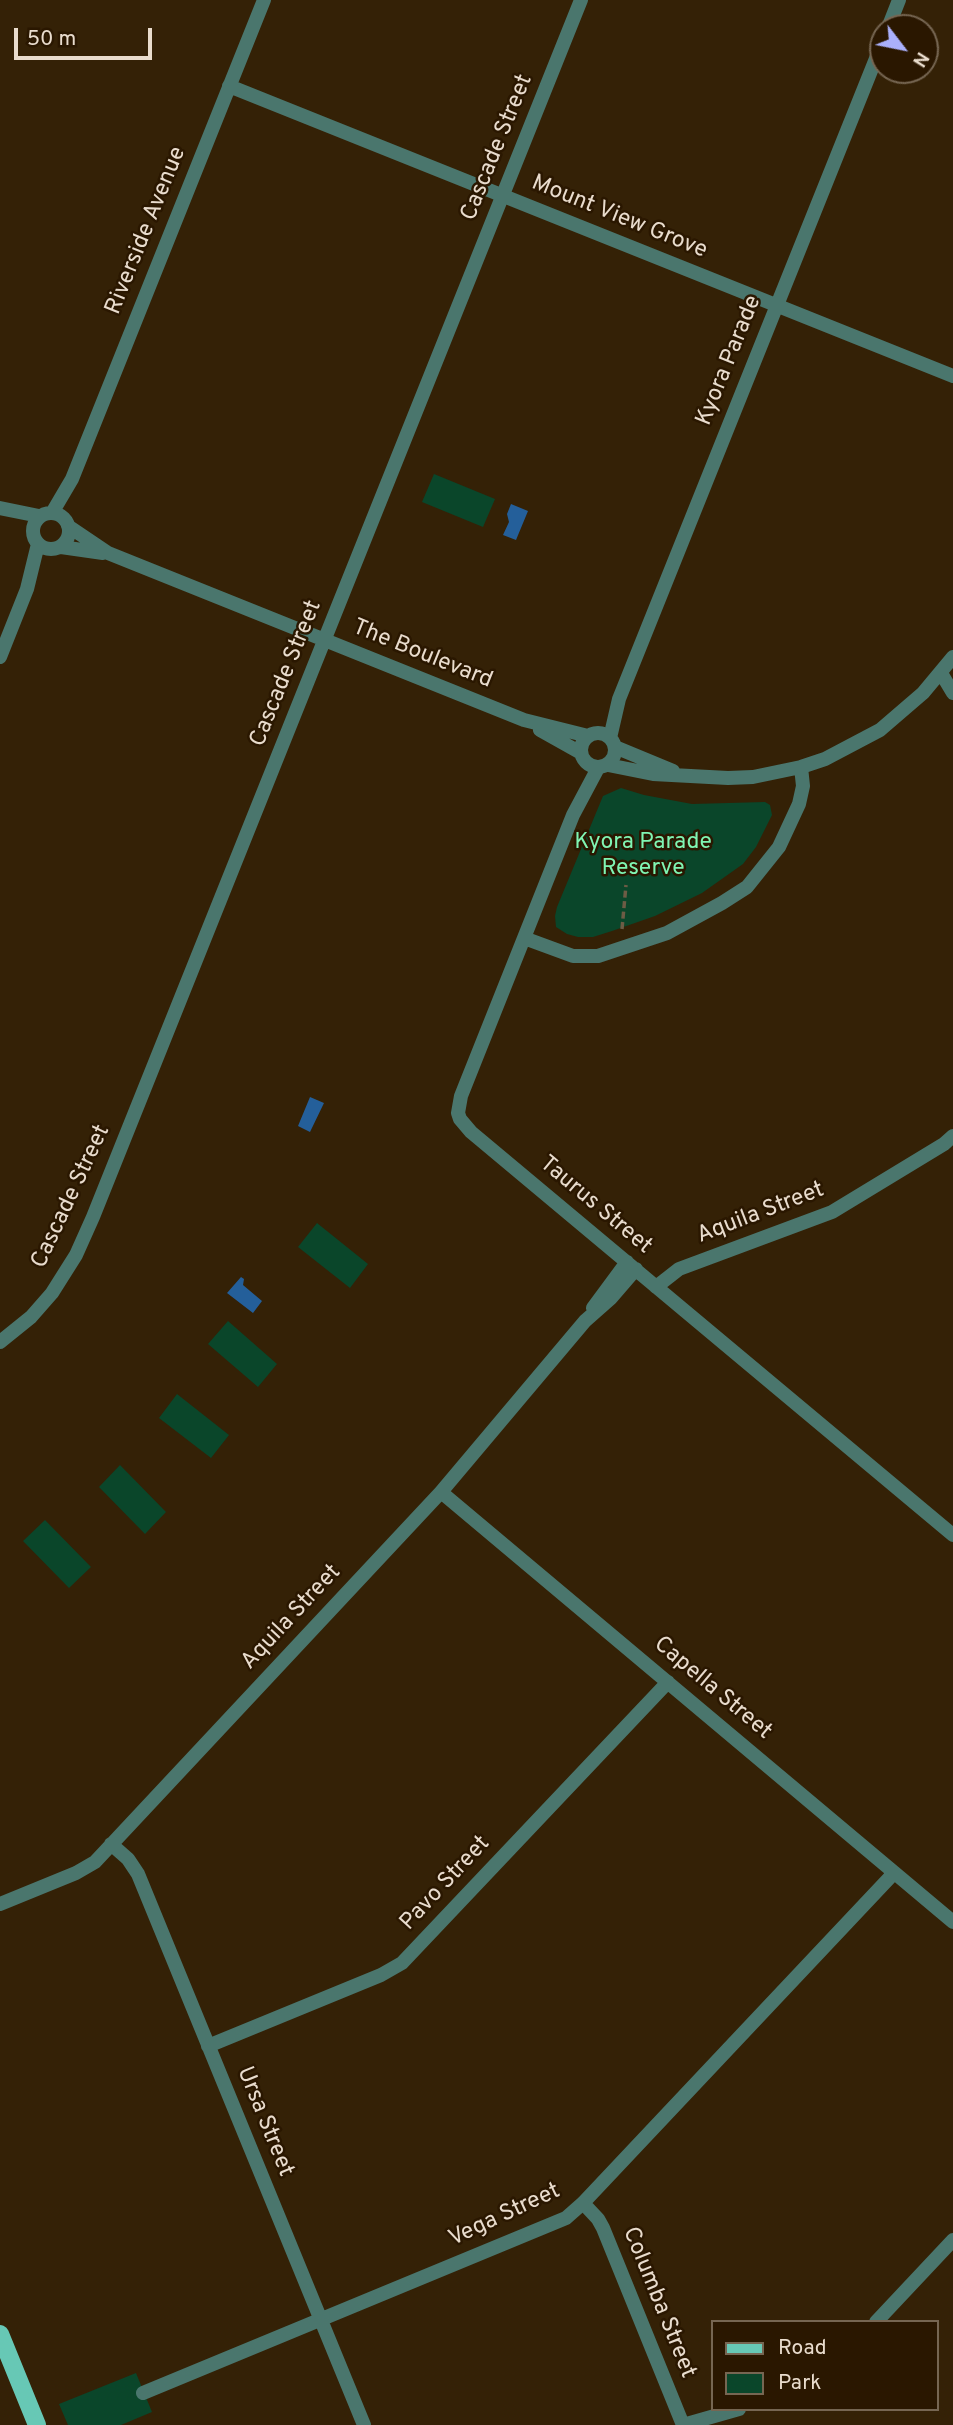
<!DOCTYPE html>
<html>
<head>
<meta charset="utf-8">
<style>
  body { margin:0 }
  #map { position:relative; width:953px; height:2425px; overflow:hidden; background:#342106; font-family:Overpass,sans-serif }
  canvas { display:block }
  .legend { position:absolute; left:711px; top:2320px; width:228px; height:91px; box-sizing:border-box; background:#2a1700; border:2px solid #766652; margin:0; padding:9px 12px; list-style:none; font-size:21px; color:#e9dccd }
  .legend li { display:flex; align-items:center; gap:14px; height:35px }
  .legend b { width:35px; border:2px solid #766652 }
  .north { position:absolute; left:869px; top:14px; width:70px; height:70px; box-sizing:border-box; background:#2a1700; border:2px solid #766652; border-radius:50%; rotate:122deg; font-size:19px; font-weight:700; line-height:28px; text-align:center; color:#e9dccd }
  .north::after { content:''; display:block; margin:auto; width:24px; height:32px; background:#aab0fb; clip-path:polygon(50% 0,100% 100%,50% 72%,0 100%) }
  .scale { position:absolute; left:14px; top:28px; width:138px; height:32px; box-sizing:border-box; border:4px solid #e9dccd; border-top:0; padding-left:9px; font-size:21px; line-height:24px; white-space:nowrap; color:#e9dccd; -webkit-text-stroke:5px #2a1700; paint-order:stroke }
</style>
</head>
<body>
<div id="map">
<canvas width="953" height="2425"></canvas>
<ul class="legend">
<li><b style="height:9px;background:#67c8b5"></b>Road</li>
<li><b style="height:19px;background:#0a462a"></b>Park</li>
</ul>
<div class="north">N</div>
<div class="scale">50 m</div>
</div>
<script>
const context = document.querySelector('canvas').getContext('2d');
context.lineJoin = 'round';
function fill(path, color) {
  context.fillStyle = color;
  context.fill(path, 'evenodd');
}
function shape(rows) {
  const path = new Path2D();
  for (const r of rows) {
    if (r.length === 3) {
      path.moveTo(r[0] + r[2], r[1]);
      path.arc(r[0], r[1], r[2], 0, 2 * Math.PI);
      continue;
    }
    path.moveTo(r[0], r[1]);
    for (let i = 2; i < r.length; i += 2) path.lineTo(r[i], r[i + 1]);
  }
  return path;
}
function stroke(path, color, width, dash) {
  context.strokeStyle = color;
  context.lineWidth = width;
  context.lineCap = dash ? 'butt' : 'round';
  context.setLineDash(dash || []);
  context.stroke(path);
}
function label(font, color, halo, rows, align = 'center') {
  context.font = font + ' Overpass,sans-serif';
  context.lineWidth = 5;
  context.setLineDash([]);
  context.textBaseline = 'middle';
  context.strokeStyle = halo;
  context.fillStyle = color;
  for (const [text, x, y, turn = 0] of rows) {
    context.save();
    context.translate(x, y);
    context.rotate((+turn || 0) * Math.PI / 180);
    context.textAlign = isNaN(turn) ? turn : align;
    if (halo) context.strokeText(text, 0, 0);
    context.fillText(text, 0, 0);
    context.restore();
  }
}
fill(shape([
  [434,474,495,499,483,527,422,502],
  [621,788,644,795,692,804,765,802,770,805,772,815,756,847,743,864,702,893,655,916,612,931,593,937,578,937,567,934,556,927,555,916,557,907,603,796],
  [317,1223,368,1264,350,1288,298,1247],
  [228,1321,277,1364,258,1387,208,1344],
  [177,1394,229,1435,211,1458,159,1418],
  [120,1465,166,1512,145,1534,99,1487],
  [45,1520,91,1567,69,1588,23,1541],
  [136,2373,152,2412,121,2425,68,2425,59,2404]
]), '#0a462a');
fill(shape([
  [511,504,528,511,516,540,503,535,509,522,507,514],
  [310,1097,324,1103,310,1132,298,1126],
  [241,1277,244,1279,243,1285,262,1301,253,1313,227,1293]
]), '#245f9a');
stroke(shape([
  [622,929,626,885]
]), '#6d5c45', 3.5, [7, 3.5]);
stroke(shape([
  [888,28,899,0],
  [229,86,953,376],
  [0,508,39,516],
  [51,531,18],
  [52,513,72,479,264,0],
  [68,526,108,553,524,720,588,736],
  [61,547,103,553],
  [0,657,27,589,38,544],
  [941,673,953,693],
  [540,730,581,753],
  [598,750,17],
  [610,738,619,699,883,41],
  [615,747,673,771],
  [608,765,653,774,728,778,753,777,801,767,825,759,880,730,923,693,953,657],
  [598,768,573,815,461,1096,458,1113,460,1119,471,1132,953,1535],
  [524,938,573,956,598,956,667,933,722,903,747,887,779,847,799,804,803,786,801,767],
  [656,1287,679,1269,832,1212,944,1144,953,1136],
  [593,1308,627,1262],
  [0,1342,31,1317,52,1293,76,1255,93,1217,581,0],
  [441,1492,953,1922],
  [111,1844,128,1859,138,1874,364,2425],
  [0,1904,76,1873,95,1862,441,1492,585,1321,611,1298,636,1269],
  [208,2046,381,1975,402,1963,668,1682],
  [583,2203,598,2219,603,2228,683,2425],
  [876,2322,953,2240],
  [143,2393,566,2218,583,2203,894,1873],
  [683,2425,739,2409]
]), '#4a766d', 14);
stroke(shape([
  [0,2334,37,2425]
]), '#67c8b5', 18);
label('23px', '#e9dccd', '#2a1700', [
  ["Cascade Street",498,148,-68],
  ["Mount View Grove",619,218,22],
  ["Riverside Avenue",147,231,-68],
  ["Kyora Parade",730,361,-68],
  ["The Boulevard",422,655,22],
  ["Cascade Street",287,674,-68],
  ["Cascade Street",72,1197,-65],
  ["Taurus Street",595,1206,40],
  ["Aquila Street",761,1214,-21],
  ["Aquila Street",292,1618,-47],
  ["Capella Street",712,1689,40],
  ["Pavo Street",446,1884,-47],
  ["Ursa Street",264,2122,68],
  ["Vega Street",505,2216,-25],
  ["Columba Street",658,2303,68]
]);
label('23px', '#7ff5b3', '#2a1700', [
  ["Kyora Parade",643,843],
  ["Reserve",643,869]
]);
</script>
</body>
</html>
